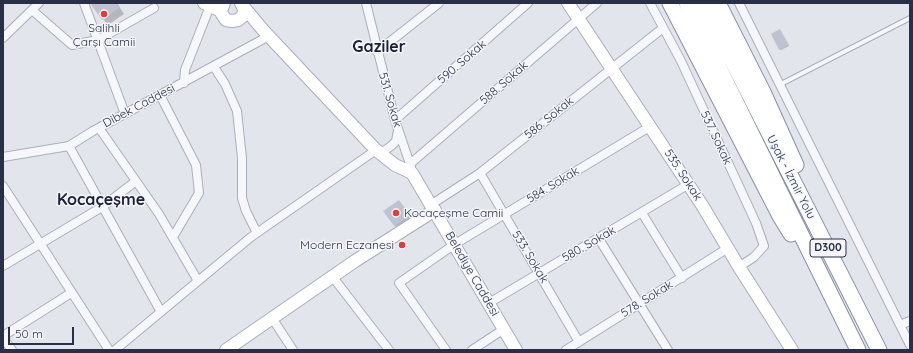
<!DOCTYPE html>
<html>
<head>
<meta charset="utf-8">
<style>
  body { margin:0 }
  #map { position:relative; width:913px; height:353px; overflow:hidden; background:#e3e5ec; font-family:Quicksand,sans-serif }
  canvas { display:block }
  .frame { position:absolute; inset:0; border:4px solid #292f47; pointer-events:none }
  .scale { position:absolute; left:8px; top:327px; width:66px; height:18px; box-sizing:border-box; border:2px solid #292f47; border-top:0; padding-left:5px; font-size:12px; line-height:14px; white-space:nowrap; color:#292f47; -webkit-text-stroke:3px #f3f5f9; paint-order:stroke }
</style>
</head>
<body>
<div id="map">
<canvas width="913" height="353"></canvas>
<div class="frame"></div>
<div class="scale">50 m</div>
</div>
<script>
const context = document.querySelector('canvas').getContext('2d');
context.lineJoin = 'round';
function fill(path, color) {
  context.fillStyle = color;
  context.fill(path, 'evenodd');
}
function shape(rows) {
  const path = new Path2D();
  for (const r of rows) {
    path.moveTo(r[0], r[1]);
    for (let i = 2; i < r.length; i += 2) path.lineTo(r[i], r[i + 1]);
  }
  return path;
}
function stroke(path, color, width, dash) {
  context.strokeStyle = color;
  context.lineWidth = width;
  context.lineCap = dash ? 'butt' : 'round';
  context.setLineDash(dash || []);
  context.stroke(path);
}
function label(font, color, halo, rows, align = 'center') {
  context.font = font + ' Quicksand,sans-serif';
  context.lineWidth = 3;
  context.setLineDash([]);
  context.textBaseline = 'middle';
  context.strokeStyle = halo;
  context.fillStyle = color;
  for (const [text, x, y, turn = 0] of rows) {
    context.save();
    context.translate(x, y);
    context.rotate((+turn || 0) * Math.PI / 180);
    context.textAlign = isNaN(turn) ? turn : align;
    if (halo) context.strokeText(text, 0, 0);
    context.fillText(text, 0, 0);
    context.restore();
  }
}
fill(shape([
  [94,3,117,3,124,14,108,25,103,19],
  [780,30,789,46,781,50,780,49],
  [399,201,415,221,400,232,384,211]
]), '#0003');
fill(shape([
  [90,3,116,3,119,8,102,20],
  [780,29,789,45,779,50,771,34],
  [399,200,410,215,394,226,383,211]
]), '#bfc3d0');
const lane = shape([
  [781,84,910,18]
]);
const street = shape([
  [84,3,125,114],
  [366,3,395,120,411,167],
  [650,3,681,61,756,223,764,246,754,257,739,267],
  [739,3,910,345],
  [32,10,72,45,98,40,154,8],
  [3,38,39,3],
  [377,52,439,3],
  [214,67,225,84,237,111,242,158,242,198,246,211,257,233],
  [184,83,185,70,210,6],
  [160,95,196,165,199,193,173,237],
  [395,120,528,3],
  [99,128,159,214,198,281],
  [69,146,161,312],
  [3,157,69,146,93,131,269,36],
  [410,164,597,3],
  [480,173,579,342],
  [3,186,109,350],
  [432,204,480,173,663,28],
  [642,213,682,278],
  [599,239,668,350],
  [3,266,102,207,136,181],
  [332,276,389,350],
  [489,303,689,184],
  [272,318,293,350],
  [900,325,910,321],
  [3,336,71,293],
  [3,338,12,350],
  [115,350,251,237,376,150,384,151,391,146,396,141,398,130],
  [446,350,399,283,455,244,651,126],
  [472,350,504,329],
  [566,350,728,248]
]);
const secondary = shape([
  [204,3,221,11],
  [224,3,221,11,222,14,226,20,232,21,238,20,243,16,244,9,241,3],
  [568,3,702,205,739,267,792,350],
  [243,6,263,30,376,150,395,165,412,173,516,350],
  [226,350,355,261,435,210]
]);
const highway = shape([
  [670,3,780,216,791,234],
  [687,3,858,350],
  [703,3,879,350],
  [718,3,763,92,796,165]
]);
stroke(lane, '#abaeba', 6);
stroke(street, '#abaeba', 10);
stroke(secondary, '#abaeba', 14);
stroke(highway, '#888fa5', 17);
stroke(lane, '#f6f7fa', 4);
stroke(street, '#f6f7fa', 8);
stroke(secondary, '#fff', 12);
stroke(highway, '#fff', 15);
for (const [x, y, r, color] of [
  [104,14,4,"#dc3d3d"],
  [396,213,4,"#dc3d3d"],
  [402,245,4,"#dc3d3d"]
]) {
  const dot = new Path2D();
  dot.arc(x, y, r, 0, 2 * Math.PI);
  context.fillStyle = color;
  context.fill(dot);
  stroke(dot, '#f3f5f9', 1.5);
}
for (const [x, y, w] of [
  [828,248,36]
]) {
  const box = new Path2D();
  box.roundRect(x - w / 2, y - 9, w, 18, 3);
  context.fillStyle = '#f3f5f9';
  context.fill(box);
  stroke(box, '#292f47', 1);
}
label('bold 11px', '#292f47', null, [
  ["D300",828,248]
]);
label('12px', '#292f47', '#f3f5f9', [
  ["Salihli",104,28],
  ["Çarşı Camii",104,42],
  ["Kocaçeşme Camii",404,213,"left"],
  ["Modern Eczanesi",394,245,"right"]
]);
label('12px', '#292f47', '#f3f5f9', [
  ["590. Sokak",462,62,-41],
  ["588. Sokak",504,83,-41],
  ["531. Sokak",390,100,74],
  ["Dibek Caddesi",139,106,-28],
  ["586. Sokak",549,118,-39],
  ["537. Sokak",716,138,65],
  ["535. Sokak",683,175,57],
  ["Uşak - İzmir Yolu",791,177,63],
  ["584. Sokak",553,185,-31],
  ["580. Sokak",589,244,-30],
  ["533. Sokak",530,257,59],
  ["Belediye Caddesi",472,274,60],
  ["578. Sokak",647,299,-32]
]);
label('bold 16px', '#1b2037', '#f3f5f9', [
  ["Gaziler",379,47],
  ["Kocaçeşme",101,200]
]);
</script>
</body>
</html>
